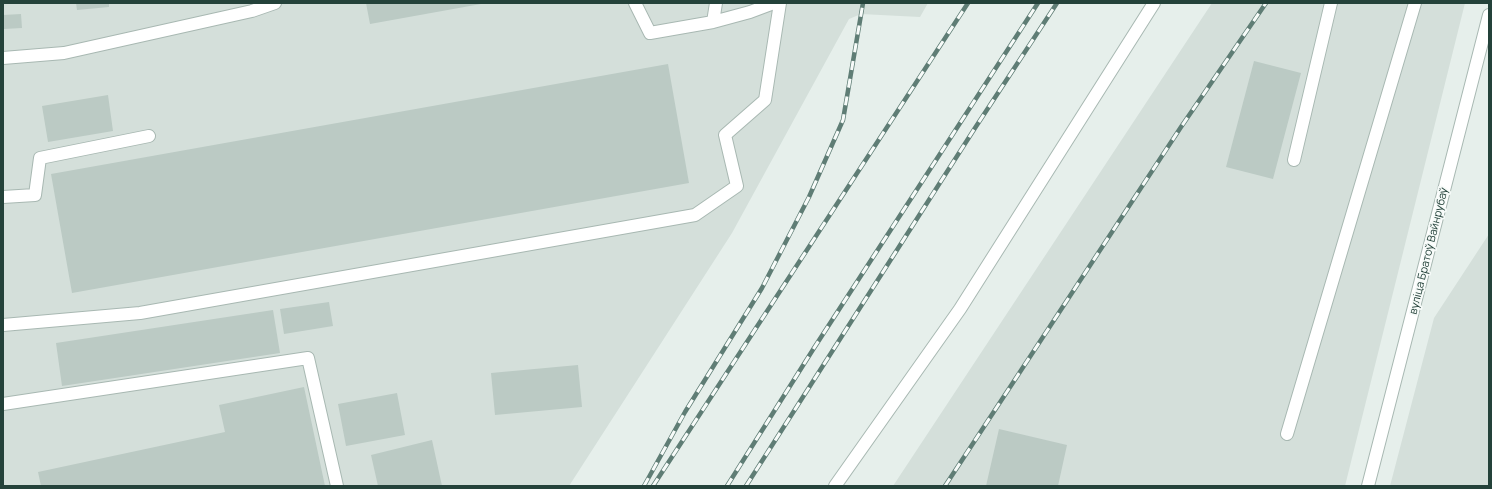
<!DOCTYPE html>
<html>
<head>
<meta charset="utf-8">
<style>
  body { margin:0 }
  #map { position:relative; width:1492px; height:489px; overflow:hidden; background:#e6efeb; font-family:Manrope,sans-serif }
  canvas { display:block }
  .frame { position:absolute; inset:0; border:4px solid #24423a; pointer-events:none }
</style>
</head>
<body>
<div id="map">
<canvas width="1492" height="489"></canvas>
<div class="frame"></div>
</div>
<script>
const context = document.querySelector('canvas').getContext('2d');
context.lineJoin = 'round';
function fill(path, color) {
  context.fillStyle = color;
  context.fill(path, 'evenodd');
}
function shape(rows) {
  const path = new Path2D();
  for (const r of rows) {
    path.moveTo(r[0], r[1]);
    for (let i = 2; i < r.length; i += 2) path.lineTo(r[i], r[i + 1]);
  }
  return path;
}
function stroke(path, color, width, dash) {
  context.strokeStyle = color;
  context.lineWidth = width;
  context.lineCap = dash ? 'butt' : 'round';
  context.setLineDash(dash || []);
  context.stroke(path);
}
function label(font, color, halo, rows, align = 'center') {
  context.font = font + ' Manrope,sans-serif';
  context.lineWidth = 3.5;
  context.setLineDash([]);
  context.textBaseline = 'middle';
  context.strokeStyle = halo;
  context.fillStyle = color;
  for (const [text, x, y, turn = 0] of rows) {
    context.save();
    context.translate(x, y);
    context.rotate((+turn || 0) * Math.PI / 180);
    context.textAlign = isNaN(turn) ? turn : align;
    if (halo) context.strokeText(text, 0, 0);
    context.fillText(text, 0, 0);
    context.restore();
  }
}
fill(shape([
  [3,3,928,3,920,17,861,14,849,19,732,233,569,486,3,486],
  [1212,3,1465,3,1345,486,893,486],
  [1489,234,1489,486,1390,486,1434,318]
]), '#d4dfda');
fill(shape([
  [76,3,109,3,109,7,77,10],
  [366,3,481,3,481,4,370,24],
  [21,14,22,28,4,29,3,15],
  [1254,61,1301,73,1273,179,1226,167],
  [668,64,689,183,72,293,51,174],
  [108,95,113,131,48,142,42,106],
  [329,302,333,326,284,334,280,309],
  [273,310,280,353,62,386,56,343],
  [578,365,582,407,495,415,491,373],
  [304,387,325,486,41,486,38,472,225,432,219,405],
  [397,393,405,435,346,446,338,404],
  [999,429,1067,445,1058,486,986,486],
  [432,440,442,486,378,486,371,455]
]), '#bbcac4');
const minor = shape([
  [635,3,650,33,713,22,750,12,774,3],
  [713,22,716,3],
  [3,58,64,53,252,11,275,3],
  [1294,160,1331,3],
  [3,197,35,195,40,158,149,136],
  [3,325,140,313,695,215,737,186,725,135,765,100,780,3],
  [3,404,308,358,337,486],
  [1287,434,1415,3],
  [835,486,960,309,1154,3],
  [1368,486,1489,15]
]);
stroke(minor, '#a8b8b2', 14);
stroke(minor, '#fff', 12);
const rail = shape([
  [644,486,685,412,762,288,809,197,843,120,863,3],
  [653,486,968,3],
  [727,486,814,348,1038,3],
  [746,486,975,128,1057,3],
  [945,486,1181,127,1266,3]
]);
stroke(rail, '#5f7d75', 4.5);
stroke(rail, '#f7fbf9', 3, [9]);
label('11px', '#24423a', '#f7fbf9', [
  ["вуліца Братоў Вайнрубаў",1429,251,-76]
]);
</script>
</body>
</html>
